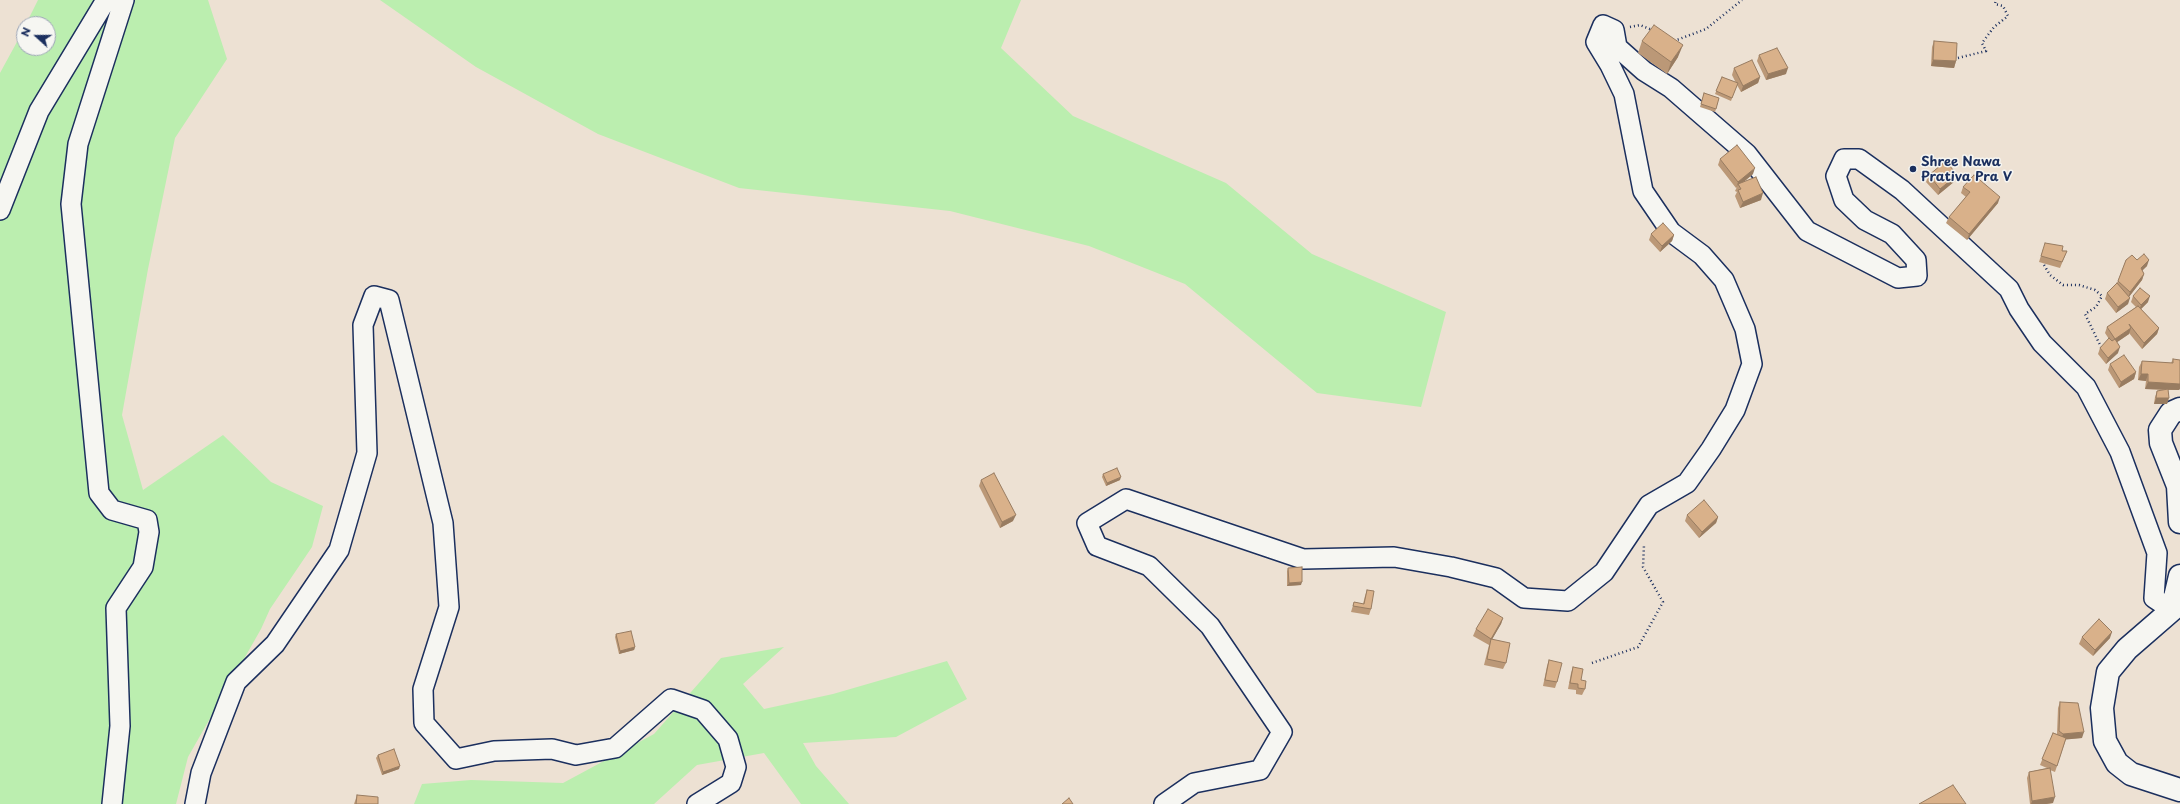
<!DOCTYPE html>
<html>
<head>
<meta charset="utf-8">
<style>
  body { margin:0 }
  #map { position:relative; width:2180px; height:804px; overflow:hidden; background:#ede1d3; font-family:"Playpen Sans",sans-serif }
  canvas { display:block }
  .north { position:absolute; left:16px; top:16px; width:40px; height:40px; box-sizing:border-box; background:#f6f6f2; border:1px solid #9ea6b7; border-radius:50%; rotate:291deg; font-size:11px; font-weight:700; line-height:16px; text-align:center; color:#1b2f5e }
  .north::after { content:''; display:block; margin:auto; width:14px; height:18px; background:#1b2f5e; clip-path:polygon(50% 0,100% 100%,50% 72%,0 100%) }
</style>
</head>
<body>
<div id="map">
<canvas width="2180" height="804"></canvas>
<div class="north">N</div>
</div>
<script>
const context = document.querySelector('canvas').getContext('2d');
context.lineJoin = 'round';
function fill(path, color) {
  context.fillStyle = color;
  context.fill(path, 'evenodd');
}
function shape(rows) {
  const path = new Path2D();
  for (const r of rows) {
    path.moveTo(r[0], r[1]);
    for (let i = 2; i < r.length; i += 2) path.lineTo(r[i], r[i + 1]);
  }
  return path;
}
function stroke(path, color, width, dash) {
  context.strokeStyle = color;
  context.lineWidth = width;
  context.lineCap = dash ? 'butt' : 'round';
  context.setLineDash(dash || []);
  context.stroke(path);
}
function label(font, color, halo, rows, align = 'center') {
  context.font = font + ' "Playpen Sans",sans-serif';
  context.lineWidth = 3;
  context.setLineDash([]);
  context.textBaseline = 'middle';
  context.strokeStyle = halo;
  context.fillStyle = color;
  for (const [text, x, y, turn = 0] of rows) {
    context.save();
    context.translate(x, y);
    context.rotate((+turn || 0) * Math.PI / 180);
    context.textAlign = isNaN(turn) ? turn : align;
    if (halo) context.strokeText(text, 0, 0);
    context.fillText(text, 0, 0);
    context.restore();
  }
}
fill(shape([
  [38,0,208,0,227,59,175,138,148,269,122,415,143,490,223,435,271,482,323,506,312,547,270,609,261,629,188,757,176,804,0,804,0,73,24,29,24,48,48,48,48,24,26,24],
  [380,0,1021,0,1001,48,1073,116,1226,183,1312,254,1446,312,1421,407,1317,393,1185,284,1089,246,950,211,739,188,598,134,476,67],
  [784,647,743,684,764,709,833,694,947,661,967,699,896,737,803,743,816,766,849,804,801,804,764,753,697,765,654,804,414,804,422,784,471,780,563,783,654,734,721,658]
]), '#bbeeaf');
const street = shape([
  [0,210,39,111,106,0],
  [112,804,120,726,116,608,143,567,149,532,147,520,112,510,99,493,71,204,78,144,124,0],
  [195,804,201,773,236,682,275,644,339,550,367,453,363,325,374,296,389,300,443,523,449,607,423,689,424,723,456,759,494,751,552,749,576,755,615,748,671,699,703,710,728,739,736,767,731,783,697,804],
  [1164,804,1194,783,1260,770,1282,732,1210,626,1149,566,1097,546,1087,523,1126,499,1303,559,1394,557,1451,567,1496,578,1524,598,1568,601,1604,572,1649,505,1687,483,1711,449,1735,410,1752,364,1745,329,1724,280,1702,255,1671,232,1643,191,1624,94,1610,65,1596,42,1603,25,1614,30,1617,47,1644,71,1671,88,1747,154,1807,231,1898,278,1917,276,1916,260,1892,234,1865,220,1844,200,1836,176,1844,159,1859,159,1902,190,2009,289,2019,309,2042,343,2086,387,2120,452,2157,553,2154,598,2172,610]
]);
const secondary = shape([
  [2180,409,2171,413,2160,430,2161,443,2178,486,2180,522],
  [2180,576,2172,610,2127,649,2108,672,2102,708,2105,741,2117,763,2131,774,2180,790]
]);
stroke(street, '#1b2f5e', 22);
stroke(secondary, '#1b2f5e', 25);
stroke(shape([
  [1630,27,1640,25,1652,30],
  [1674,41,1706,29,1742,0],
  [1958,58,1986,51,1982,43,1994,27,2008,16,2003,6,1995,4,1996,0],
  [2044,265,2050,275,2063,285,2079,285,2095,290,2102,296,2096,307,2085,314,2101,347],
  [1592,663,1638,647,1663,602,1643,567,1644,545]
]), '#1b2f5e', 2.5, [1, 3]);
stroke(street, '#f6f6f2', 19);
stroke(secondary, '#f6f6f2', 22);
fill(shape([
  [1642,41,1678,57,1667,74,1638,53],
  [1934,41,1956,61,1954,68,1931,66,1932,47],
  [1759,55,1786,74,1766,80,1757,61],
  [1734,68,1760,77,1758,83,1741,92,1737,85,1731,101,1715,94,1722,77,1736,83,1732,75],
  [1704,93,1719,98,1715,112,1700,107],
  [1720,159,1753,174,1743,182,1761,200,1740,208,1735,196,1737,192,1735,191,1737,187,1736,188,1718,165],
  [1929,175,1955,181,1938,195,1926,182],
  [1963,187,1998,203,1967,240,1946,223,1949,217,1966,197,1961,193],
  [1651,234,1674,235,1672,241,1660,252,1649,240],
  [2043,249,2067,251,2060,268,2039,262],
  [2126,260,2137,260,2147,266,2142,270,2144,274,2142,280,2129,297,2128,304,2116,313,2105,299,2107,293,2117,283],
  [2133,296,2148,302,2141,309,2159,328,2157,334,2142,349,2129,333,2129,334,2117,342,2118,353,2106,364,2098,354,2100,348,2109,339,2105,333,2107,327,2136,307,2131,302],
  [2173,359,2179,390,2168,390,2167,404,2154,404,2155,397,2157,391,2165,390,2145,389,2146,381,2138,380,2139,367,2142,361,2171,363],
  [2110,364,2136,372,2134,379,2119,388,2108,370],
  [1103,474,1120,480,1106,486,1102,477],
  [981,480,1013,521,1000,528,979,486],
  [1687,515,1718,517,1716,523,1699,538,1685,521],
  [1288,568,1301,585,1287,586,1287,571],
  [1367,590,1371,609,1369,615,1351,612,1354,602,1363,604,1365,596],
  [1503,618,1501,624,1492,639,1506,663,1503,669,1484,665,1489,645,1473,636,1476,629],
  [616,634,635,647,634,650,619,654,615,637],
  [2082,637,2110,638,2093,656,2079,644],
  [1549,660,1557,682,1555,688,1543,686,1547,666],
  [1573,667,1581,680,1585,689,1582,695,1576,694,1576,690,1568,689,1571,673],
  [2060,702,2082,738,2066,739,2055,772,2050,770,2053,803,2046,804,2030,804,2027,778,2029,772,2047,768,2040,765,2053,733,2057,734,2058,708],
  [378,755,399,769,382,775,376,758],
  [357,795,378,804,354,804]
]), '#bb9877');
fill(shape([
  [1683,45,1678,57,1667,74,1671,62],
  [1933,60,1956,61,1954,68,1931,66],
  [1788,68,1786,74,1766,80,1768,74],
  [1760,77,1758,83,1741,92,1743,86],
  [1755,168,1753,174,1739,186,1738,184,1736,188,1738,182],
  [1957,175,1955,181,1938,195,1940,189],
  [1763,193,1761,200,1740,208,1743,202],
  [2000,197,1998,203,1967,240,1969,234],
  [1674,235,1672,241,1660,252,1662,246],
  [2149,260,2147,266,2139,274,2141,268],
  [2144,274,2142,280,2128,298,2130,292],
  [2150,296,2148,302,2139,311,2141,305],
  [2130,298,2128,304,2116,313,2118,307],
  [2131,328,2129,334,2113,345,2115,339],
  [2159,328,2157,334,2142,349,2144,343],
  [2120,347,2118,353,2106,364,2108,358],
  [2136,372,2134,379,2119,388,2121,382],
  [2141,374,2148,374,2146,381,2138,380],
  [2148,382,2180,384,2180,389,2179,390,2145,389],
  [2156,398,2169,398,2167,404,2154,404],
  [1121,477,1120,480,1106,486,1107,483],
  [1016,515,1013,521,1000,528,1002,522],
  [1718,517,1716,523,1699,538,1702,532],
  [1302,582,1301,585,1287,586,1289,583],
  [1503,618,1501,624,1490,643,1491,639],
  [2112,632,2110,638,2093,656,2095,650],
  [635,647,634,650,619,654,620,651],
  [2084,732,2082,738,2061,740,2063,734],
  [400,766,399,769,382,775,383,772],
  [2055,797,2053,803,2046,804,2031,804,2032,801]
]), '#987c61');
const building = shape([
  [1654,25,1683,45,1671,62,1642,41,1654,25],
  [1934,41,1957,43,1956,61,1933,60,1934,41],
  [1777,48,1788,68,1768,74,1759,55,1777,48],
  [1752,60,1760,77,1743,86,1734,68,1752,60],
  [1722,77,1738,83,1732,98,1716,91,1722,77],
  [1704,93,1719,98,1716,109,1701,104,1704,93],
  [1737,145,1755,168,1738,182,1720,159,1737,145],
  [1946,161,1957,175,1940,189,1929,175,1946,161],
  [1974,175,2000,197,1969,234,1949,217,1970,192,1963,187,1974,175],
  [1756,177,1763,193,1743,202,1738,190,1741,189,1738,184,1756,177],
  [1663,223,1674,235,1662,246,1651,234,1663,223],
  [2045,243,2063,246,2062,251,2067,251,2062,262,2041,256,2045,243],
  [2144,254,2149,260,2141,268,2144,274,2130,292,2118,281,2126,260,2132,255,2137,260,2144,254],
  [2117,283,2130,298,2118,307,2107,293,2117,283],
  [2140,288,2150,296,2141,305,2133,296,2140,288],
  [2138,306,2159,328,2144,343,2129,324,2131,328,2115,339,2107,327,2138,306],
  [2109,338,2112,341,2115,339,2120,347,2108,358,2100,348,2109,338],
  [2124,355,2136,372,2121,382,2110,364,2124,355],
  [2173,359,2180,360,2180,384,2148,382,2148,374,2141,374,2142,361,2173,363,2173,359],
  [2168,389,2169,398,2156,398,2157,391,2168,389],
  [1117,468,1121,477,1107,483,1103,474,1117,468],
  [994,473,1016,515,1002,522,981,480,994,473],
  [1704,500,1718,517,1702,532,1687,515,1704,500],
  [1302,567,1302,582,1289,583,1288,568,1302,567],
  [1367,590,1374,591,1371,609,1353,606,1354,602,1364,604,1367,590],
  [1488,609,1503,618,1491,639,1476,629,1488,609],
  [2099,619,2112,632,2095,650,2082,637,2099,619],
  [631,631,635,647,620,651,616,634,631,631],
  [1491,639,1510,643,1506,663,1487,659,1491,639],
  [1549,660,1562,663,1557,682,1545,680,1549,660],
  [1573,667,1583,669,1581,680,1586,681,1585,689,1578,688,1578,684,1570,683,1573,667],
  [2060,702,2078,703,2084,732,2063,734,2059,731,2060,702],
  [2053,733,2066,738,2057,766,2042,759,2053,733],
  [394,749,400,766,383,772,378,755,394,749],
  [2050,768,2055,797,2032,801,2029,772,2050,768],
  [1953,785,1966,804,1919,804,1953,785],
  [357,795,378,797,378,804,356,804,357,795],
  [1069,798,1073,804,1062,804,1069,798]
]);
fill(building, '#d9b18a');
stroke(building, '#987c61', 1);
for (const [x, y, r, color] of [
  [1913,169,4,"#1b2f5e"]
]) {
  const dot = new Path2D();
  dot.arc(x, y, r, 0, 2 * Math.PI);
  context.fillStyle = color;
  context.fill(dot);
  stroke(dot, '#f6f6f2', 1.5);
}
label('bold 13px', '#1b2f5e', '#f6f6f2', [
  ["Shree Nawa",1921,162],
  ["Prativa Pra V",1921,177]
], 'left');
</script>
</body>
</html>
